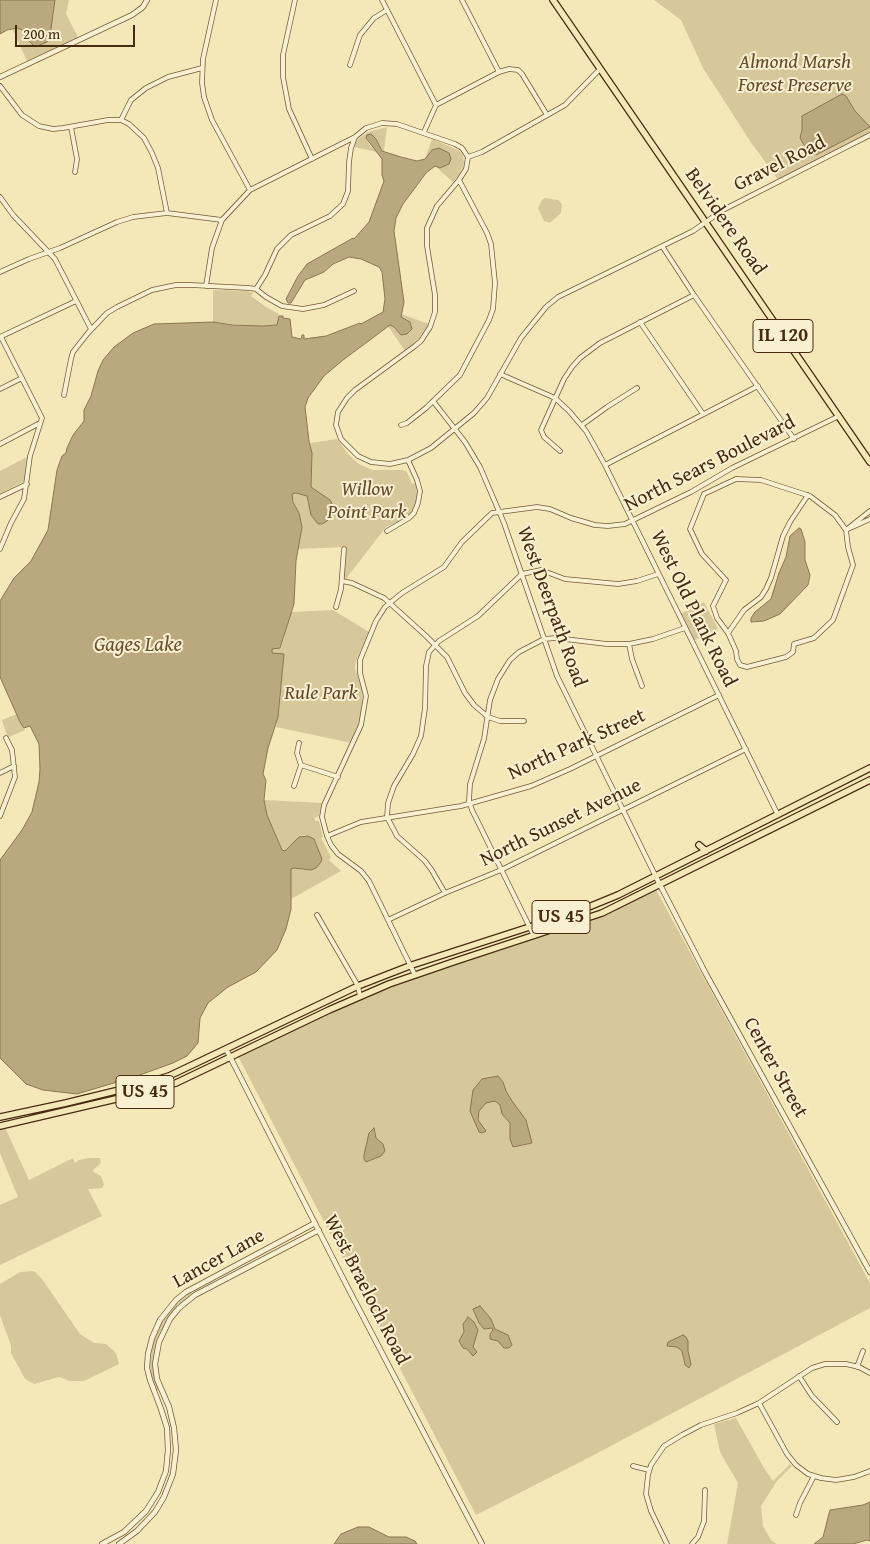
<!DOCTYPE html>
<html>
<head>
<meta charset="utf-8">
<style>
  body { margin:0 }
  #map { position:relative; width:870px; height:1544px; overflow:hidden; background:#f5e8b8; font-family:"Gentium Book Plus",serif }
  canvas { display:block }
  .scale { position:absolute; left:15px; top:25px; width:120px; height:22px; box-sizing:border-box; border:2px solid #462b0e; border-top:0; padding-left:6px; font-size:15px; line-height:18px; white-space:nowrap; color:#462b0e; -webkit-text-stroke:4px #f8f0d1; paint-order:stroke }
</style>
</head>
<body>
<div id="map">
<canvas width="870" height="1544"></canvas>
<div class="scale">200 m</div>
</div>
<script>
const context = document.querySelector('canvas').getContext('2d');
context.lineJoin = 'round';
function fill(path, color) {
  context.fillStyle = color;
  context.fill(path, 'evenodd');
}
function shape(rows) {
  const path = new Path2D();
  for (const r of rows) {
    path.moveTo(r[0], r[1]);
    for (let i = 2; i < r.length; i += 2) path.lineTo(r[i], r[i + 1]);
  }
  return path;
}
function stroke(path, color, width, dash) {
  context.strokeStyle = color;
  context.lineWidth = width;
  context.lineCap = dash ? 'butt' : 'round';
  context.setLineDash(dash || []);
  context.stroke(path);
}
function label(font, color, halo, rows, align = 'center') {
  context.font = font + ' "Gentium Book Plus",serif';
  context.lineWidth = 4;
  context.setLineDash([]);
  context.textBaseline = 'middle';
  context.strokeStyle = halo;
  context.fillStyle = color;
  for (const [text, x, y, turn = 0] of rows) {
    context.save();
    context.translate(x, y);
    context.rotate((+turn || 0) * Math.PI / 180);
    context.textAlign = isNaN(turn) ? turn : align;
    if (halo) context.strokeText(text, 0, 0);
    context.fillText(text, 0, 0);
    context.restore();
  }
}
fill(shape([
  [55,0,69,0,66,14,79,39,27,61,12,28,24,30,27,32,29,41,33,45,49,39],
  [654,0,870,0,870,139,779,181,750,141,703,68,681,20],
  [387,127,384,151,381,150,376,139,366,138,370,146,377,152,354,147,357,140,368,132],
  [432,139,460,151,463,155,464,164,459,175,453,182,435,166,443,167,439,148,432,150,425,159],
  [545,198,558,200,562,204,561,213,550,223,544,221,538,208,542,200],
  [213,290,247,291,253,293,251,296,266,307,279,314,277,325,252,326,213,322],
  [401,314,429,324,418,340,405,351,388,326,391,325,402,335,409,333,412,329,406,320,401,317],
  [337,439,349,455,359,464,372,470,403,470,407,472,412,484,416,483,417,494,415,508,403,520,386,527,345,580,344,579,345,547,298,549,302,527,299,513,292,498,293,493,302,494,307,496,308,503,312,489,310,483,312,453,310,443],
  [27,457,24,481,0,494,0,471],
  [704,602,718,629,693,641,680,614],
  [333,610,369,632,356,661,355,668,362,690,363,703,361,718,351,743,276,727,278,716,284,655,272,653,272,649,281,648,291,612],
  [17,714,25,730,9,737,7,736,2,720],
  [264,800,322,803,319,816,314,818,315,821,319,821,323,837,321,838,331,857,329,860,341,871,291,899,290,870,293,868,307,870,316,868,318,847,314,839,304,835,299,837,285,851,282,850,267,815],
  [655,888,870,1283,870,1308,590,1457,476,1515,238,1056,365,994,421,973,503,950,585,922],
  [4,1125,29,1180,73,1158,75,1163,79,1160,89,1158,100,1158,101,1163,92,1171,101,1176,104,1184,102,1188,88,1189,102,1216,0,1265,0,1205,18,1197,0,1153,0,1126],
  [34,1271,42,1279,80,1334,94,1343,106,1344,116,1353,119,1364,84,1381,70,1381,59,1377,34,1384,25,1379,11,1353,11,1346,0,1315,0,1284,20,1272],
  [191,1292,192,1294,178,1305,168,1318,157,1341,153,1361,155,1381,159,1390,156,1391,152,1381,150,1366,153,1342,161,1323,169,1311,180,1300],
  [736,1418,764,1468,773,1481,790,1464,792,1466,777,1481,761,1506,763,1526,771,1540,777,1544,727,1544,738,1483,720,1452,714,1424]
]), '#d7c89b');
const water = shape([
  [0,0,55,0,50,36,47,42,35,47,29,41,27,32,17,28,7,30,0,34,0,0],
  [842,94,846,96,855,111,870,127,816,155,812,147,804,145,800,138,802,130,802,116,842,94],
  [371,134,376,139,382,151,401,157,417,161,425,159,432,150,439,148,449,153,451,159,449,164,440,168,435,166,426,173,403,204,396,218,394,231,404,302,401,317,410,322,412,329,407,334,401,335,394,327,390,325,343,360,324,376,308,398,305,407,309,441,312,453,311,487,330,500,335,509,333,515,327,521,322,524,318,524,311,515,307,496,296,493,292,494,293,502,299,513,302,527,296,561,294,604,280,648,272,649,272,653,284,654,278,717,268,748,263,774,266,780,264,800,267,815,282,850,285,851,299,837,308,836,314,839,322,859,321,862,316,868,311,870,294,868,291,869,291,909,286,929,277,950,256,972,228,987,208,1003,200,1018,198,1043,187,1056,173,1063,137,1076,77,1094,43,1090,26,1084,0,1058,0,860,22,830,32,812,39,782,40,769,39,744,30,726,24,728,20,722,0,677,0,601,14,578,31,561,48,530,57,470,62,456,66,453,67,448,73,435,84,421,84,410,91,396,98,371,103,360,114,347,133,333,154,324,213,322,233,325,262,326,277,325,279,316,283,316,283,318,290,319,292,337,301,339,302,335,304,335,304,339,326,336,360,323,361,324,383,312,385,299,382,272,379,267,361,259,349,257,333,264,324,272,305,280,291,303,288,303,286,299,298,276,307,264,353,238,354,239,369,222,384,181,382,175,382,159,366,138,367,135,371,134],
  [799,528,801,529,805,542,805,560,810,575,808,585,780,614,764,621,751,622,751,618,755,612,771,599,779,573,786,557,790,536,799,528],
  [498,1076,503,1082,506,1091,512,1101,526,1120,532,1143,513,1147,510,1139,510,1123,502,1114,500,1105,495,1101,486,1103,479,1111,478,1120,486,1131,482,1133,479,1132,470,1111,473,1090,482,1079,498,1076],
  [374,1128,376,1138,383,1144,385,1151,381,1156,366,1162,364,1159,364,1155,369,1133,374,1128],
  [480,1306,491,1319,495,1329,508,1335,512,1345,509,1348,504,1348,498,1341,490,1339,490,1334,493,1330,492,1328,484,1329,479,1323,473,1309,480,1306],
  [468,1317,474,1322,478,1330,473,1347,477,1352,473,1356,467,1349,463,1348,459,1341,464,1332,463,1324,468,1317],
  [683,1335,686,1337,688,1341,688,1351,691,1364,689,1368,685,1365,682,1351,677,1347,667,1346,668,1342,683,1335],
  [870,1502,870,1541,867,1540,853,1544,814,1544,823,1537,830,1510,863,1505,870,1502],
  [358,1527,369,1527,389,1537,406,1537,415,1541,417,1544,334,1544,341,1534,358,1527]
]);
fill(water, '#baa87e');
stroke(water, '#8c7651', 1);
const minor = shape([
  [216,0,203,59,202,83,204,97,212,120,250,190],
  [295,0,283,55,283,77,289,109,312,159],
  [382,0,436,105],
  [462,0,499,72],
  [350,65,360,35,374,18,387,10],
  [0,86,22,115,39,126,53,129,63,128,108,120,121,120,129,124,144,138,152,153,158,168,167,213],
  [121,120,131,100,146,88,168,77,202,68],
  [71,127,77,159,75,172],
  [424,132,436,105,499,72,509,69,518,70,522,74,547,115],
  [468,157,466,169,459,180,437,206,427,228,427,246,435,295,435,312,430,327,421,341,415,346,355,390,347,398,338,412,336,425,341,439,358,456,371,462,390,464,408,460,431,448,474,413,487,398,521,338,546,307,558,297,693,231,723,210,870,135],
  [468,157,482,152,565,105,600,69],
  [0,197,13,215,55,259,91,329],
  [662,246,694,295,794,439],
  [0,272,29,259,60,248,117,222,133,217,167,213,222,220],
  [206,286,212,248,222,220,250,190,355,137,366,128,382,123,397,124,455,144,462,148,468,157],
  [256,289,265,275,277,249,291,235,330,216,343,204,348,191,349,162,351,148,355,137],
  [640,322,703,414],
  [0,337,76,301],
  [500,374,555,398,569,411,586,431,605,465,778,815],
  [0,389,22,378],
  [64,395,71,359,73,352,88,333,107,313,117,307,152,290,176,285,191,285,249,288,256,289,266,297,282,306,303,309,324,305,354,291],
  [433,401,465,442,480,467,504,523,557,676,656,877],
  [401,425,407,423,426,408,460,375,489,320,493,309,495,283,491,244,487,233,459,180],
  [582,425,607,407,637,388],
  [0,444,40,423],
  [560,451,544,437,541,430,564,379,572,367,580,358,600,343,694,295],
  [605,465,758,386],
  [736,479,761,480,810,496,835,515,846,530,848,547,853,565,833,620,814,638,794,644,793,652,786,657,747,667,740,665,737,659,736,651,728,633,717,618,713,606,726,580,702,554,690,529,704,494,736,479],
  [0,497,27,484],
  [848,529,870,519],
  [846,530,870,511],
  [387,531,409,518,414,513,418,503,420,491,417,480,408,460],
  [0,549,11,523,24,499,30,456,42,418,1,337],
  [342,581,352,583,384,598,425,635,447,657,465,693,474,705,488,717,500,721,524,721],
  [336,607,341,589,344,549],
  [728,633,744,610,761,597,766,589,771,578,783,536,790,522,808,495],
  [629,644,632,659,642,686],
  [299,743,297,753,301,765,338,777],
  [0,773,14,766],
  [294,786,301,765],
  [0,816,15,777,12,750,6,738],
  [327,836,361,822,461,806,531,786,570,769,719,695],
  [445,893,431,869,424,860,397,836,387,817,388,803,394,786,413,754,421,736,425,708,426,666,429,652,439,641,478,616,522,574,541,570,565,579,618,584,637,581,658,574],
  [317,915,358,986,360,996],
  [388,920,445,893,501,870,746,749],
  [534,936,472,810,469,801,470,784,484,739,490,700,498,679,510,660,519,652,544,639,556,638,607,644,629,644,653,639,685,628],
  [415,975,369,881,361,871,338,854,331,845,327,836,322,817,324,805,361,725,366,696,360,673,360,660,376,621,385,607,402,593,444,567,462,542,492,513,537,507,550,509,571,518,595,525,608,526,625,524,691,492,732,468,839,416],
  [857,1367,863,1351],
  [799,1376,812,1396,837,1422],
  [759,1403,787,1454,796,1465,808,1474,821,1478,836,1480,854,1477,870,1471],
  [633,1466,649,1470],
  [796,1515,800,1503,814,1476],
  [667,1544,651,1511,646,1494,648,1475,651,1465,664,1446,682,1435,701,1425,737,1413,759,1403,812,1368,825,1364,846,1364,859,1367,870,1373],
  [692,1544,698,1537,704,1521,705,1490]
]);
const tertiary = shape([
  [0,77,132,15,143,7,147,0],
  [656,877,706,974,870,1272],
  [226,1049,347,1286,482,1544],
  [102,1544,124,1532,146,1511,158,1492,166,1471,168,1450,167,1428,161,1409,150,1380,147,1368,148,1354,152,1338,160,1320,176,1300,186,1292,315,1223],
  [119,1544,137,1531,155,1512,164,1497,173,1474,176,1450,174,1428,169,1407,157,1379,155,1364,159,1342,170,1319,179,1308,195,1295,319,1230]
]);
const primary = shape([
  [553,0,870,462],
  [699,845,706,851],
  [0,1117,66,1103,140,1085,169,1076,358,986,412,965,579,911,618,895,870,768],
  [0,1126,120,1098,176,1083,329,1010,389,984,456,961,602,913,870,780]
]);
stroke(minor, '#725a38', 5.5);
stroke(tertiary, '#725a38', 6);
stroke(primary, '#462b0e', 8);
stroke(minor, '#f8f0d1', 4);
stroke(tertiary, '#f8f0d1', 4.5);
stroke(primary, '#f5e8b8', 5.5);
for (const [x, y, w] of [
  [783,336,60],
  [561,917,58],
  [145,1092,58]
]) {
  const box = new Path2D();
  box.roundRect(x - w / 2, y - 16.5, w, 33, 4);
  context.fillStyle = '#f8f0d1';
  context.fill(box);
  stroke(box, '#462b0e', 1);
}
label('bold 19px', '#462b0e', null, [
  ["IL 120",783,336],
  ["US 45",561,917],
  ["US 45",145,1092]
]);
label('italic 20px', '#634a2a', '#f8f0d1', [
  ["Almond Marsh",795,63],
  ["Forest Preserve",795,86],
  ["Willow",367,490],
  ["Point Park",367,513],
  ["Rule Park",321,694]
]);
label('20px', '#462b0e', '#f8f0d1', [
  ["Gravel Road",780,164,-27],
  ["Belvidere Road",725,222,55],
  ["North Sears Boulevard",710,464,-27],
  ["West Deerpath Road",551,607,70],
  ["West Old Plank Road",693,609,64],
  ["North Park Street",577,745,-24],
  ["North Sunset Avenue",561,823,-26],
  ["Center Street",775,1068,61],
  ["Lancer Lane",219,1259,-29],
  ["West Braeloch Road",366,1290,63]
]);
label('italic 21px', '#695030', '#f8f0d1', [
  ["Gages Lake",138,646]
]);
</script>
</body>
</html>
